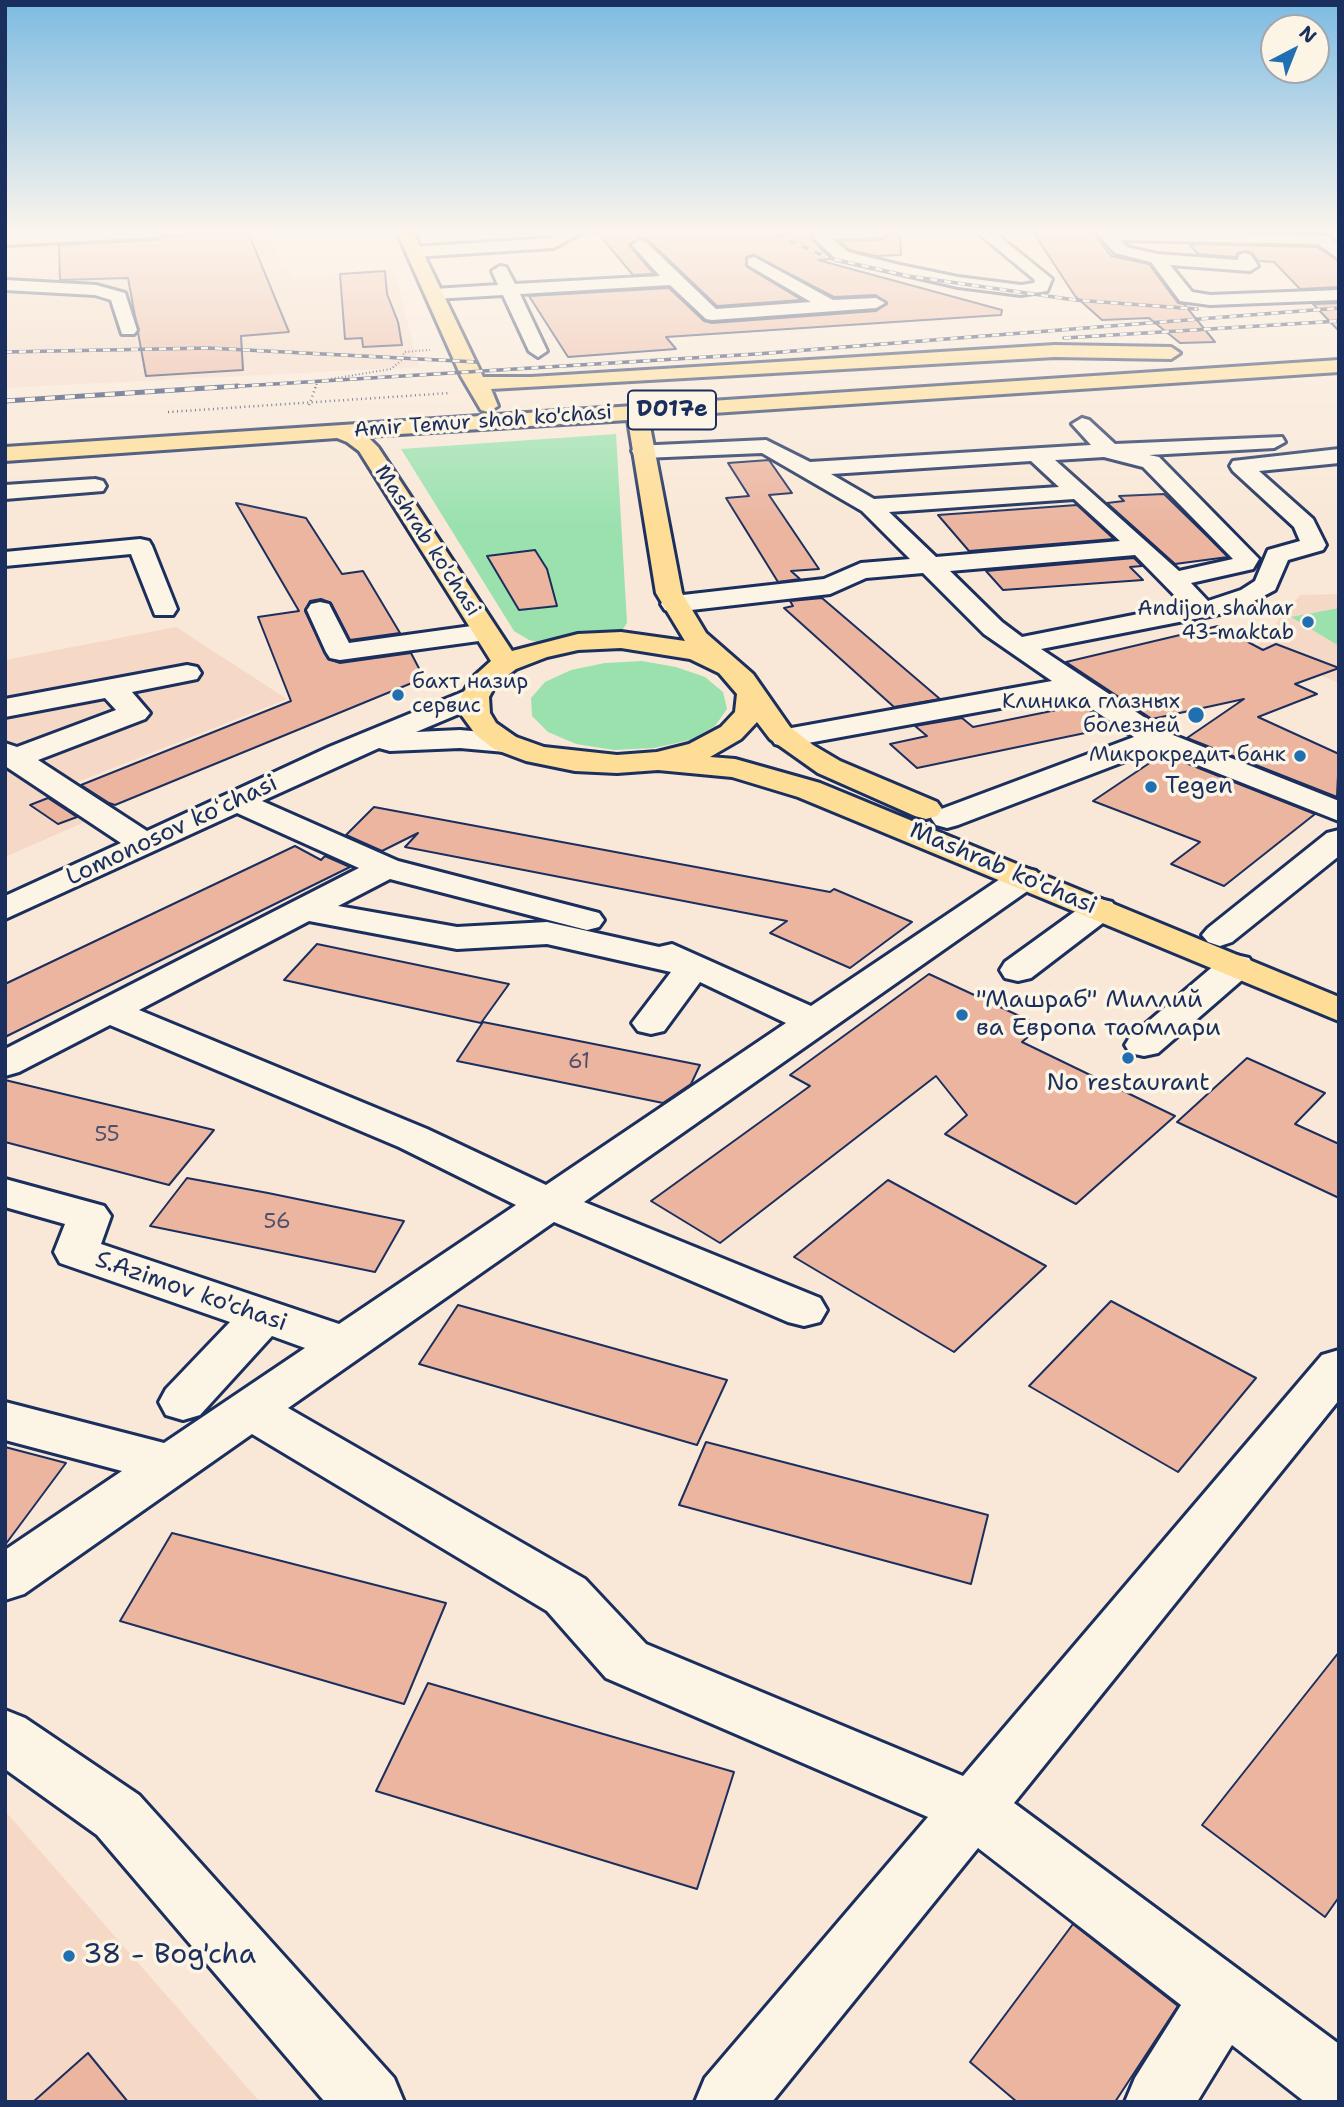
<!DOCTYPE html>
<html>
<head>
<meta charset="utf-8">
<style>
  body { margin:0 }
  #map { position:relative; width:1344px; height:2107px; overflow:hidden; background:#f9e8d7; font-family:"Shantell Sans",sans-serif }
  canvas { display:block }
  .frame { position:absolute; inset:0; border:7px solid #1b2f5e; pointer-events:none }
  .north { position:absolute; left:1260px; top:14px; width:70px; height:70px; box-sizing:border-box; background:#fcf5e5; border:2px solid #a2a6af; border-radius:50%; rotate:42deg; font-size:19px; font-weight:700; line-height:28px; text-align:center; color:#1b2f5e }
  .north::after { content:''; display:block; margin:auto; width:24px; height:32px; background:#1f6fb2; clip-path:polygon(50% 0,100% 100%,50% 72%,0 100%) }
</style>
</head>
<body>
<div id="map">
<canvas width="1344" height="2107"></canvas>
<div class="frame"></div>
<div class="north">N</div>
</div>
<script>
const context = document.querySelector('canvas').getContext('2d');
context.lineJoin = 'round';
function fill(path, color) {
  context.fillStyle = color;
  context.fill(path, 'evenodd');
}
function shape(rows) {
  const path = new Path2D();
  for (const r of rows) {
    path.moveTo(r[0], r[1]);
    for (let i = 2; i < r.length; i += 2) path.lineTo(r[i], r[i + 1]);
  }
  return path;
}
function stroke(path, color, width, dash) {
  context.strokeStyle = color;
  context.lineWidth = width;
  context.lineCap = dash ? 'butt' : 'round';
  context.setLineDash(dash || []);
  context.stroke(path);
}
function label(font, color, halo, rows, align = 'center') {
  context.font = font + ' "Shantell Sans",sans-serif';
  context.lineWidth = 7;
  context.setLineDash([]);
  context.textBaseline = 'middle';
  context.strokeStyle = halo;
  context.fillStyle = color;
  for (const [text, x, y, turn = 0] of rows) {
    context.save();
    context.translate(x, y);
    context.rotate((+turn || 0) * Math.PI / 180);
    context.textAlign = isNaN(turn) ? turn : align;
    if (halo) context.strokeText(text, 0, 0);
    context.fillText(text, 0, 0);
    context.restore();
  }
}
fill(shape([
  [203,232,265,232,293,278,394,269,419,367,5,388,5,243],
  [1339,594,1339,683,1254,649,1300,595],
  [176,627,287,699,73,784,112,810,5,857,5,660],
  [5,1811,260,2102,5,2102]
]), '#f5d9c6');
fill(shape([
  [616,434,627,623,621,632,607,639,546,644,529,640,514,631,401,449],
  [1339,608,1339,646,1291,617],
  [642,661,676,667,705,677,723,692,727,709,715,726,690,740,654,748,614,750,576,744,548,732,532,716,531,698,545,682,571,670,605,663]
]), '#9ae1ae');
const building = shape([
  [248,232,289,332,241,336,243,370,146,376,128,278,60,280,59,245,157,240,167,233,167,236,248,232],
  [597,232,811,232,812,240,832,259,818,260,1002,310,1001,315,666,337,676,349,568,357,529,296,669,288,704,321,712,323,876,311,887,304,876,295,834,297,753,255,746,257,747,267,802,300,717,306,648,240,639,238,629,245,654,274,633,275,597,232],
  [892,232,900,232,901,255,876,256,849,250,840,241,882,240,892,232],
  [1033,232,1093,232,1111,256,1149,264,1178,303,1184,304,1215,342,1180,343,1149,318,1102,320,1075,296,1033,232],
  [1189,244,1317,247,1339,261,1339,287,1300,289,1274,262,1258,261,1253,254,1246,251,1238,253,1236,257,1198,254,1189,244],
  [385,271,387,294,398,322,402,345,363,347,362,338,345,339,340,274,385,271],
  [1339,303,1339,331,1313,304,1339,303],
  [769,460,792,493,769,495,819,569,791,571,800,579,778,582,726,498,749,496,728,463,769,460],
  [1164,494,1208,537,1228,557,1175,564,1107,503,1124,501,1119,496,1164,494],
  [236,503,306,518,342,574,363,571,400,633,350,640,331,603,321,599,310,601,305,611,328,659,340,663,411,653,424,678,115,805,109,803,81,785,291,701,258,617,299,611,236,503],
  [1077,505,1114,539,969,551,938,515,1077,505],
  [535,550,547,569,557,606,519,610,487,556,535,550],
  [1134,558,1142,566,1130,567,1143,580,1003,590,986,571,1134,558],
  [822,598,940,699,894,707,784,608,793,606,790,601,822,598],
  [1218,626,1263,650,1276,644,1339,668,1295,684,1317,694,1258,717,1339,754,1337,797,1187,738,1244,699,1152,719,1066,662,1218,626],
  [1081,705,1114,727,917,768,890,744,927,736,915,726,962,718,973,727,1081,705],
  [1163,754,1315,814,1224,886,1171,864,1200,842,1093,801,1163,754],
  [48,798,77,817,58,824,30,805,48,798],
  [374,807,830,892,834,889,912,922,850,968,770,933,787,921,405,847,418,833,382,851,346,835,374,807],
  [295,846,321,860,325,856,350,867,5,1037,5,984,295,846],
  [317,944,509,984,481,1023,284,980,317,944],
  [929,974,1041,1026,1022,1042,1175,1116,1076,1204,945,1134,967,1115,936,1076,720,1243,651,1201,810,1086,790,1075,929,974],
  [483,1022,700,1065,691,1084,663,1103,457,1061,483,1022],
  [1247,1058,1325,1093,1295,1124,1339,1144,1339,1198,1177,1122,1247,1058],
  [5,1080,214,1130,169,1185,5,1142,5,1080],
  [187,1178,268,1193,404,1221,375,1272,150,1226,187,1178],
  [888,1180,1046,1266,954,1352,794,1257,888,1180],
  [1111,1301,1256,1378,1178,1472,1029,1386,1111,1301],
  [458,1305,727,1380,697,1445,419,1364,458,1305],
  [706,1442,988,1515,971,1584,679,1505,706,1442],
  [5,1447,66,1463,5,1545,5,1447],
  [172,1533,446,1603,404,1704,120,1621,172,1533],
  [1339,1652,1339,1897,1325,1917,1202,1825,1339,1652],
  [428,1683,734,1772,697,1889,376,1791,428,1683],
  [1073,1924,1178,2006,1115,2102,1017,2102,970,2062,1073,1924],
  [88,2053,128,2102,33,2102,88,2053]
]);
fill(building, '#ebb5a0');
stroke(building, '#1b2f5e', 2);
const minor = shape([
  [72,232,165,232,157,237,5,245,5,235,72,232],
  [563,232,583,232,553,248,414,257,406,252,414,247,550,238,563,232],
  [814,232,890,232,882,237,833,239,848,252,900,265,958,277,1021,285,1034,283,1035,280,977,232,994,232,1052,279,1047,291,1021,295,958,287,836,259,814,238,814,232],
  [1096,232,1328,236,1339,245,1339,259,1318,244,1120,240,1127,247,1157,254,1238,260,1239,255,1245,253,1251,255,1258,266,1250,271,1170,265,1192,292,1210,295,1339,290,1339,300,1210,305,1180,301,1151,262,1115,253,1096,232],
  [640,240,646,242,716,309,811,302,748,265,748,259,754,257,833,300,876,298,885,303,876,308,712,320,706,319,670,285,520,294,547,351,538,357,529,351,503,295,434,299,425,294,434,289,498,285,492,271,500,266,506,267,515,284,660,276,632,245,640,240],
  [5,280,96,285,125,293,137,330,134,334,122,334,111,300,95,295,5,290,5,280],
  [1082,418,1089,420,1115,444,1282,437,1285,442,1274,448,1149,455,1159,457,1259,559,1253,569,1191,583,1208,601,1241,590,1255,581,1268,550,1300,541,1294,527,1233,471,1230,466,1233,461,1339,449,1339,463,1259,471,1313,519,1326,545,1323,550,1288,560,1275,590,1235,611,1041,649,1168,733,1339,801,1339,821,1157,749,958,825,947,828,936,825,931,818,936,811,1134,737,1071,695,786,747,775,744,771,738,775,732,786,729,1052,681,984,634,923,573,866,578,830,594,674,612,665,610,661,604,665,598,674,596,824,579,861,563,910,559,862,511,762,453,643,458,635,456,632,451,635,446,766,440,810,462,1091,445,1072,424,1082,418],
  [1104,457,1143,467,1233,559,1179,571,1055,460,1104,457],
  [1031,461,1059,487,874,499,831,474,1031,461],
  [1074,499,1120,541,936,557,889,512,1074,499],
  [1135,555,1184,605,1022,637,1002,622,950,571,1135,555],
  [95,479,103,481,106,486,103,491,5,499,5,485,95,479],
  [140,539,149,541,152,546,177,609,173,615,155,615,131,554,5,566,5,552,140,539],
  [320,602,329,604,349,643,486,624,495,626,499,632,495,638,486,640,340,660,330,658,326,652,307,610,311,604,320,602],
  [187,665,197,667,201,673,197,679,132,692,150,713,145,719,38,760,147,831,329,747,465,691,475,688,485,691,489,697,485,703,416,732,460,730,505,734,516,737,520,743,516,749,505,752,460,748,390,751,379,748,262,801,398,861,599,913,604,920,599,927,587,930,390,879,338,906,457,927,547,922,659,947,672,944,811,1006,1012,871,1024,868,1036,871,1041,878,1036,885,584,1202,820,1298,827,1310,820,1322,804,1326,788,1322,554,1222,288,1408,585,1579,646,1644,963,1776,1322,1355,1339,1350,1339,1400,1014,1803,1339,2044,1339,2102,1305,2102,1232,2045,1197,2102,1125,2102,1135,2078,1181,2005,978,1848,772,2102,695,2102,705,2078,928,1817,606,1678,547,1611,252,1434,24,1594,5,1600,5,1550,122,1471,5,1440,5,1402,164,1443,305,1348,272,1336,200,1415,183,1420,166,1415,159,1402,166,1389,230,1322,60,1263,54,1252,65,1224,5,1207,5,1179,104,1206,111,1216,101,1244,339,1324,516,1205,399,1147,110,1025,19,1072,5,1076,5,1049,359,868,237,813,5,919,5,896,121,843,5,766,5,743,17,747,116,710,105,698,5,717,5,699,187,665],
  [309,921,457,949,547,944,671,972,632,1023,638,1031,651,1034,664,1031,700,982,786,1023,546,1185,427,1129,139,1010,309,921],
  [1339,830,1339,856,1232,942,1220,946,1208,942,1202,935,1208,928,1327,833,1339,830],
  [1100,899,1112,902,1117,909,1112,916,1031,978,1018,981,1005,978,1000,970,1005,962,1088,902,1100,899],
  [1236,955,1249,958,1254,966,1249,974,1158,1053,1144,1056,1130,1053,1125,1045,1130,1037,1223,958,1236,955],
  [5,1710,25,1718,139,1795,394,2078,404,2102,325,2102,97,1835,5,1769,5,1710]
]);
const major = shape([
  [397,232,413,232,483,377,531,377,1055,345,1171,347,1180,353,1171,359,1055,357,491,389,498,406,488,412,481,410,461,376,397,232],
  [1339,360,1339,372,652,417,649,421,682,593,706,633,753,674,790,727,813,745,840,761,937,802,942,809,937,816,926,819,915,816,818,773,770,739,757,722,741,739,710,757,735,759,820,783,1339,997,1339,1021,798,797,732,777,658,770,617,773,575,771,526,761,494,749,476,735,460,713,461,697,471,679,491,661,359,451,347,442,337,438,5,461,5,447,1339,360],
  [628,420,656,593,685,641,621,632,578,634,512,651,378,447,367,436,628,420],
  [621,648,690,659,719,673,737,694,735,712,721,727,689,744,657,752,617,755,544,747,516,737,496,723,490,713,489,697,496,684,516,669,547,657,578,650,621,648]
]);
stroke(minor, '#1b2f5e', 6);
stroke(major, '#1b2f5e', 6);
stroke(shape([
  [315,388,318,381,391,369,402,360,404,352,430,350]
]), '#1b2f5e', 2, [1, 2.5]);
stroke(shape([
  [309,405,316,386],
  [168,412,450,393]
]), '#1b2f5e', 2.5, [1, 3.5]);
fill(minor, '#fcf5e5');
fill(major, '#fedd96');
const railFar1 = shape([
  [770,232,829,258,908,276,1075,300,1197,309],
  [1064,338,1339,321],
  [5,352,208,348,477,362],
  [210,388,756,354,1339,308]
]);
const rail = shape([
  [5,401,238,386]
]);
stroke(railFar1, '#1b2f5e', 3.5);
stroke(rail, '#1b2f5e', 5);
stroke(railFar1, '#fcf5e5', 2.5, [7]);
stroke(rail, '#fcf5e5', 3.5, [10]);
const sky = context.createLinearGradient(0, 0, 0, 527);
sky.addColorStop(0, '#7cbbe2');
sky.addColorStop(0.44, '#fcf5ed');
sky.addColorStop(1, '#fcf5ed00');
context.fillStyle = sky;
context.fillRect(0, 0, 1344, 527);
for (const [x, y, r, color] of [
  [1308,622,7,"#1f6fb2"],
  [398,695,7,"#1f6fb2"],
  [1196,715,9,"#1f6fb2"],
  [1300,756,7,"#1f6fb2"],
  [1151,787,7,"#1f6fb2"],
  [962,1015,7,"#1f6fb2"],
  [1128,1058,7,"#1f6fb2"],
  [69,1956,7,"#1f6fb2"]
]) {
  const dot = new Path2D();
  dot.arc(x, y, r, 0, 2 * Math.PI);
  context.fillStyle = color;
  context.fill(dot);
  stroke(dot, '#fcf5e5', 2.5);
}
label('21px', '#1b2f5e', '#fcf5e5', [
  ["Amir Temur shoh ko'chasi",483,422,-4],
  ["Mashrab ko'chasi",427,541,57]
]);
label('21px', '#1b2f5e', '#fcf5e5', [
  ["Andijon shahar",1294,610],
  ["43-maktab",1294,634],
  ["бахт назир",412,683,"left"],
  ["сервис",412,707,"left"],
  ["Клиника глазных",1180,703],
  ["болезней",1180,727],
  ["Микрокредит банк",1286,756]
], 'right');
label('21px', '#4f506e', null, [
  ["61",579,1063],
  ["55",107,1136],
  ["56",277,1223]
]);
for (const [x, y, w] of [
  [672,410,88]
]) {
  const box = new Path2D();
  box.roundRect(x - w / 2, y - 19.5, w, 39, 5);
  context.fillStyle = '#fcf5e5';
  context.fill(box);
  stroke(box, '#1b2f5e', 2);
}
label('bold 23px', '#1b2f5e', null, [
  ["D017e",672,410]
]);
label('24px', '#1b2f5e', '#fcf5e5', [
  ["Tegen",1165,787],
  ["\"Машраб\" Миллий",976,1001],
  ["ва Европа таомлари",976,1029],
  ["No restaurant",1128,1084,"center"]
], 'left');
label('24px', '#1b2f5e', '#fcf5e5', [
  ["Lomonosov koʻchasi",172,831,-25],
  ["Mashrab ko'chasi",1003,869,23],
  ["S.Azimov ko'chasi",191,1292,19]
]);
label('28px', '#1b2f5e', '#fcf5e5', [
  ["38 - Bog'cha",83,1956]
], 'left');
</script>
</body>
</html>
